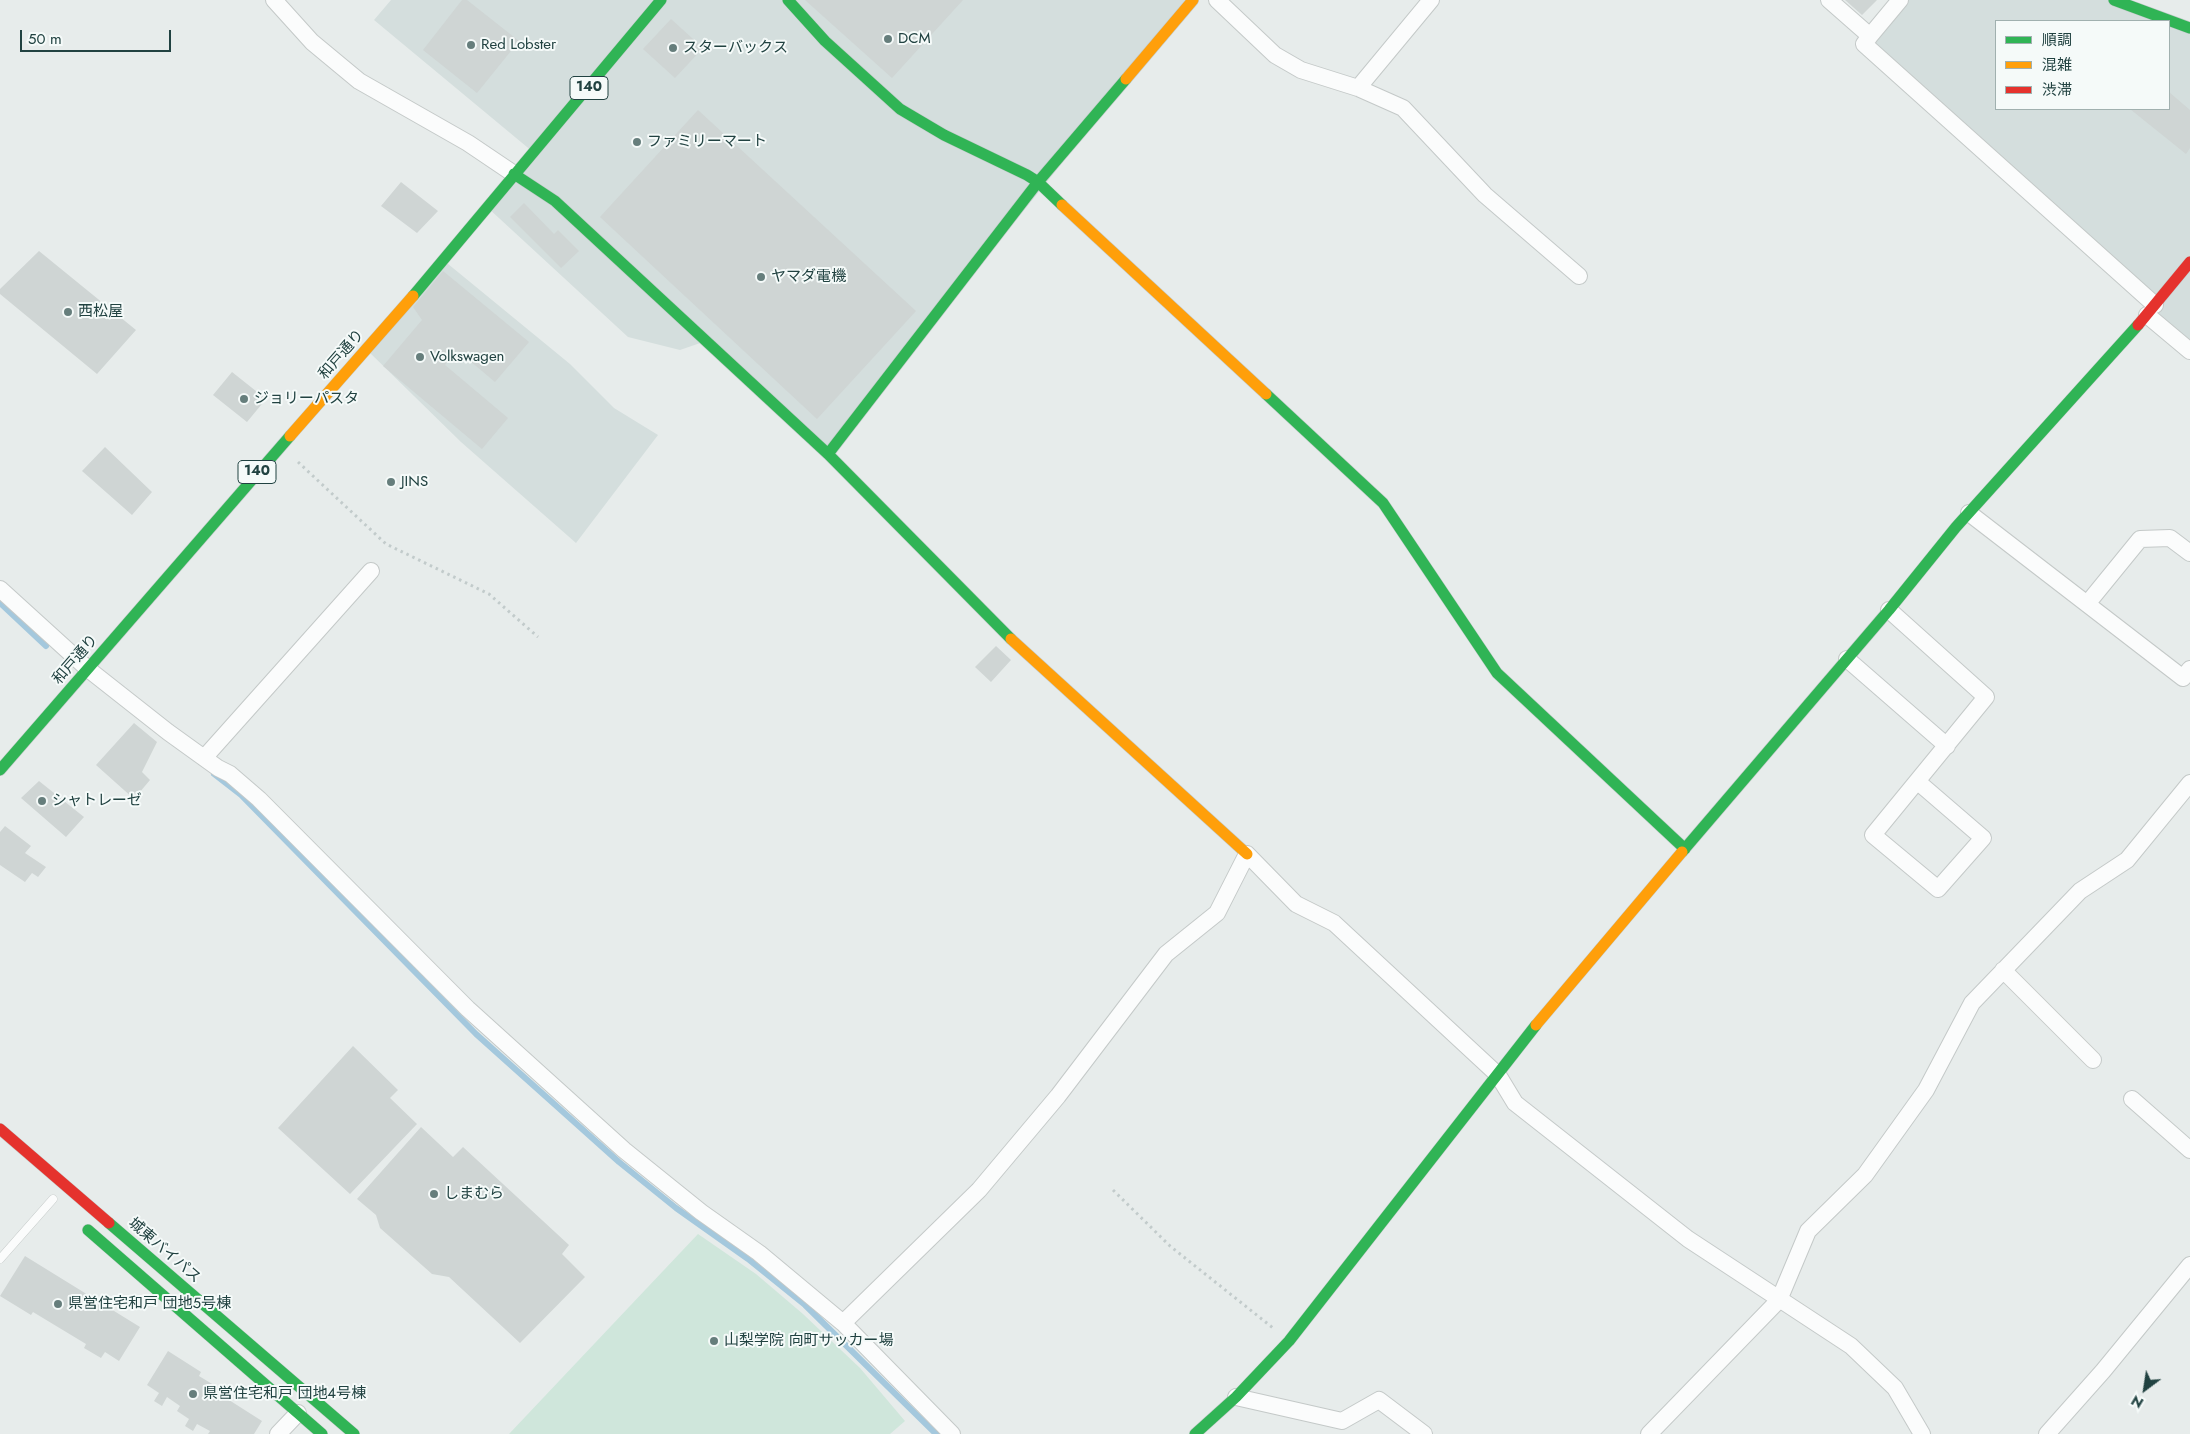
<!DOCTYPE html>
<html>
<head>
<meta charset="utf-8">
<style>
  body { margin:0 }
  #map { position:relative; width:2190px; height:1434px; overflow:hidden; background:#e7eceb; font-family:Jost,"Noto Sans JP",sans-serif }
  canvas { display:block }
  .legend { position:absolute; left:1995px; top:20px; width:175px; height:90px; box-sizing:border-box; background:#f5faf9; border:1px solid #a0b0af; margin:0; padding:6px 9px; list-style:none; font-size:15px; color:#214241 }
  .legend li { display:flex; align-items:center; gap:10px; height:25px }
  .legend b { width:25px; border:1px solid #a0b0af }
  .north { position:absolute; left:2120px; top:1364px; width:50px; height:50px; -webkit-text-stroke:4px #f5faf9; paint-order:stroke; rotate:211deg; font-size:14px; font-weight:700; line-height:20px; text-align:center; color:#214241 }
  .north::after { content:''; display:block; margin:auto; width:18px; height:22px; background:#214241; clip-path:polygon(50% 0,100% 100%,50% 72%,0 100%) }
  .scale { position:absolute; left:20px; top:30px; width:151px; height:22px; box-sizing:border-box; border:2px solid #214241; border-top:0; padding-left:6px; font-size:15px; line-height:18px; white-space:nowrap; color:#214241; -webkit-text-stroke:4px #f5faf9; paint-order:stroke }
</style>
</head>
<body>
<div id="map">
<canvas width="2190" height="1434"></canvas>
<ul class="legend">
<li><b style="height:6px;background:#30b455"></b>順調</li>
<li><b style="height:6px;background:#ff9f0a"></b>混雑</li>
<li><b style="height:6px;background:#e5322d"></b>渋滞</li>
</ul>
<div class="north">N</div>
<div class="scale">50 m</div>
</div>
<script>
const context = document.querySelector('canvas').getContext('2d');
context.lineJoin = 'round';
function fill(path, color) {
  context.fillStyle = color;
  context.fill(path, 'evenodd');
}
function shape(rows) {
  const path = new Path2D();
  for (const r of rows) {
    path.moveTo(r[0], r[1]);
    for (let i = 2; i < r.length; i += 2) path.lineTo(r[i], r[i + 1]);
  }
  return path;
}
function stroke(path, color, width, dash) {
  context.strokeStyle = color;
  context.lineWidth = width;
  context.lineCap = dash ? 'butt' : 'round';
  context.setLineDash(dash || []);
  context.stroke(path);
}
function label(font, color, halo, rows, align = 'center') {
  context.font = font + ' Jost,"Noto Sans JP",sans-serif';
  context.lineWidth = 4;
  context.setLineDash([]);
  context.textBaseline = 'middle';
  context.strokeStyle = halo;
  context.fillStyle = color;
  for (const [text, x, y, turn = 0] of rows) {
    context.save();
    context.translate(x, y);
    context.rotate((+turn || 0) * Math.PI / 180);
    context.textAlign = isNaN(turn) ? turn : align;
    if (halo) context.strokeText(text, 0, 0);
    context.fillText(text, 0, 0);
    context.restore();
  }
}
fill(shape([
  [391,0,1193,0,828,454,706,341,680,350,628,337,487,207,533,152,374,20],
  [1900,0,2114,0,2190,28,2190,351,2147,315,2155,305,1864,44],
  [1996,21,2169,21,2169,109,1996,109],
  [442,259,570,364,614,408,658,435,576,543,461,442,367,350]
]), '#d4dedd');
fill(shape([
  [698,1234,756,1274,803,1314,860,1368,905,1421,890,1434,509,1434]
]), '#cfe6db');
stroke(shape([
  [0,603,46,646],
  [214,774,241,795,476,1034,619,1162,676,1208,748,1259,805,1305,936,1434]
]), '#a4c8dd', 6);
fill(shape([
  [462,0,467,0,519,41,477,93,423,50],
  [805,0,963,0,892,78],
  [1845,0,1877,0,1862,15],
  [671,19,703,48,675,78,643,49],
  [2169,92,2190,110,2190,148,2186,154,2130,109,2169,109],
  [698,110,916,311,817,419,600,217],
  [401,182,438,211,417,233,381,206],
  [524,203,554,234,558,230,579,251,561,268,510,217],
  [39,251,136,330,97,374,0,294,0,289],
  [443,271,529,342,495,382,457,350,445,365,508,418,482,449,383,366,422,320,413,307],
  [232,372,266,399,247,422,213,395],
  [105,447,152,492,132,515,82,471],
  [996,646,1011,660,991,682,975,667],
  [134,723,157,742,142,772,150,780,134,799,96,765],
  [39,781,84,817,66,837,21,798],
  [5,826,31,846,25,853,46,867,38,877,32,873,25,882,0,865,0,832],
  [353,1046,398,1090,390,1098,417,1124,350,1194,278,1128],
  [421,1127,453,1157,463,1147,569,1245,562,1254,585,1277,520,1343,449,1277,432,1274,380,1228,376,1215,357,1199],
  [25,1256,140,1327,119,1361,105,1352,101,1358,84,1348,86,1344,33,1312,31,1315,0,1296],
  [168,1351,201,1372,199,1376,232,1396,229,1400,262,1421,254,1434,208,1434,210,1431,197,1424,193,1431,185,1426,189,1419,177,1411,180,1406,167,1397,162,1406,154,1401,159,1393,147,1385]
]), '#cfd5d4');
const lane = shape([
  [0,1259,53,1199]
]);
const street = shape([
  [274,0,312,42,359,81,468,143,514,174],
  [1217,0,1275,55,1301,70,1358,88,1403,108,1485,195,1579,276],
  [1829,0,1870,36,1900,0],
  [1870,36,1864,44,2155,305],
  [1358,88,1431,0],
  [2147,315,2190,351],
  [1969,513,2183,678,2190,669],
  [0,589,88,669,168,732,218,768,230,774,259,799,468,1009,624,1150,701,1212,759,1253,843,1323,952,1434],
  [2087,604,2140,539,2170,538,2190,553],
  [1889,610,1986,697,1873,835,1938,889,1983,838,1918,782],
  [1847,659,1947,746],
  [204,758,371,571],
  [2003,970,2093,1060],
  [2132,1099,2190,1150],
  [843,1323,979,1190,1058,1096,1166,954,1217,913,1247,854,1296,904,1334,923,1498,1075,1515,1103,1688,1239,1851,1346,1895,1388,1922,1434],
  [1236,1397,1342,1421,1379,1400,1424,1434],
  [278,1434,298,1413],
  [1649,1434,1779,1300,1808,1231,1865,1175,1926,1090,1972,1003,2080,891,2127,860,2190,783],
  [2047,1434,2103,1371,2190,1265]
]);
const fast = shape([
  [788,0,825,41,900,109,944,135,1027,175,1038,182,1062,205],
  [2114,0,2190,28],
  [514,174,555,201,828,454,1011,639],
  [413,296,661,0],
  [1266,394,1383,503,1497,673,1685,849],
  [828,454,1038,182,1126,79],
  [0,770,290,436],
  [1682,852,1889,610,1956,527,2138,325],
  [109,1223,354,1434],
  [88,1230,322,1434],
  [1195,1434,1236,1397,1289,1341,1536,1025]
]);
const slow = shape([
  [1126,79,1193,0],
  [1062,205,1266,394],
  [290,436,413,296],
  [1011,639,1247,854],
  [1536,1025,1682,852]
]);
const jam = shape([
  [2138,325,2190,262],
  [0,1129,109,1223]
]);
stroke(lane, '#c4c9c8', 9);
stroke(street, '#c4c9c8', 18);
stroke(fast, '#c2cac9', 12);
stroke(slow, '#c2cac9', 12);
stroke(jam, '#c2cac9', 12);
stroke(shape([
  [298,462,386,544,489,594,538,637],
  [1113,1190,1170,1246,1273,1328]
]), '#c2cbcb', 3, [2.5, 4]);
stroke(lane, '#fbfcfc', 8);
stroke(street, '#fbfcfc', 16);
stroke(fast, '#30b455', 11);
stroke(slow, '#ff9f0a', 11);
stroke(jam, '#e5322d', 11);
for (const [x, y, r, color] of [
  [888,39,5,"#667e7c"],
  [471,45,5,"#667e7c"],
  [673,48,5,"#667e7c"],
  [637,142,5,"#667e7c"],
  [761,277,5,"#667e7c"],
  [68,312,5,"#667e7c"],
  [420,357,5,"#667e7c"],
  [244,399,5,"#667e7c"],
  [391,482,5,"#667e7c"],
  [42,801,5,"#667e7c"],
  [434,1194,5,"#667e7c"],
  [58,1304,5,"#667e7c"],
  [714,1341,5,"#667e7c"],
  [193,1394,5,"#667e7c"]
]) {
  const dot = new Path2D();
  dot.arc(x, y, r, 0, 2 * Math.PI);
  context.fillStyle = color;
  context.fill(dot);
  stroke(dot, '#f5faf9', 2);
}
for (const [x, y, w] of [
  [589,88,38],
  [257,472,38]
]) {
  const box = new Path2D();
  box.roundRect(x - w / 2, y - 11.5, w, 23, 4);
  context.fillStyle = '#f5faf9';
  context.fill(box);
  stroke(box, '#214241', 1);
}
label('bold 14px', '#214241', null, [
  ["140",589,88],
  ["140",257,472]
]);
label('15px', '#214241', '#f5faf9', [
  ["DCM",898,39],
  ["Red Lobster",481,45],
  ["スターバックス",683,48],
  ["ファミリーマート",647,142],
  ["ヤマダ電機",771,277],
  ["西松屋",78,312],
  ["Volkswagen",430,357],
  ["ジョリーパスタ",254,399],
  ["JINS",401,482],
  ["シャトレーゼ",52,801],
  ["しまむら",444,1194],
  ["県営住宅和戸 団地５号棟",68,1304],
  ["山梨学院 向町サッカー場",724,1341],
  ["県営住宅和戸 団地４号棟",203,1394]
], 'left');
label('15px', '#214241', '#f5faf9', [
  ["和戸通り",342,355,-49],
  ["和戸通り",76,660,-49],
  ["城東バイパス",164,1251,41]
]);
</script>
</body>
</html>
